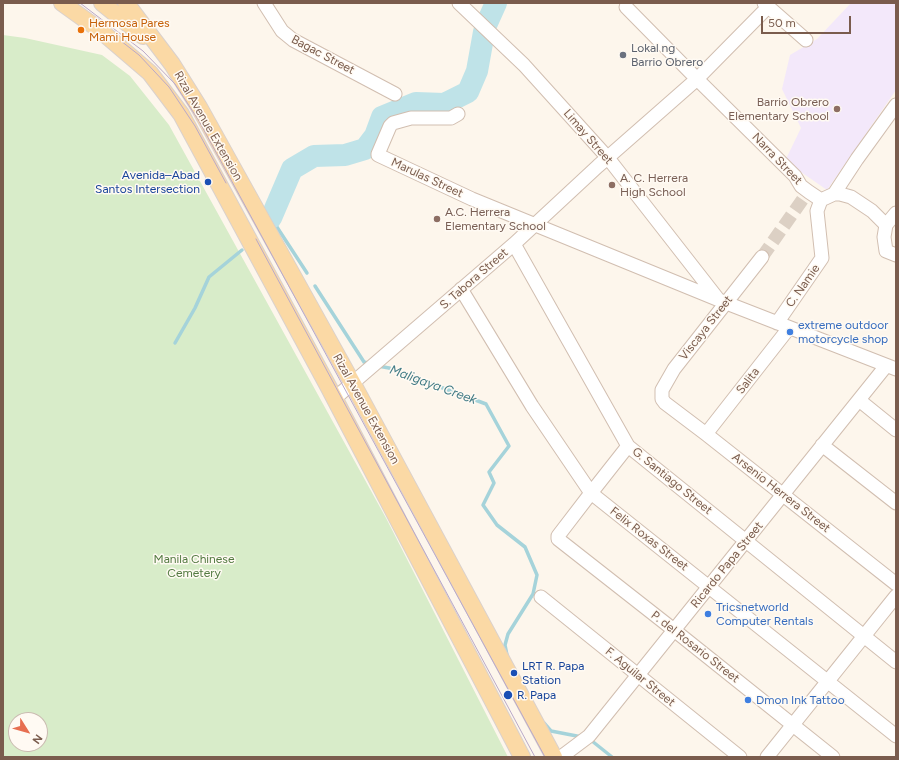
<!DOCTYPE html>
<html>
<head>
<meta charset="utf-8">
<style>
  body { margin:0 }
  #map { position:relative; width:899px; height:760px; overflow:hidden; background:#fdf6ec; font-family:Figtree,sans-serif }
  canvas { display:block }
  .frame { position:absolute; inset:0; border:4px solid #7a5c4d; pointer-events:none }
  .north { position:absolute; left:8px; top:712px; width:40px; height:40px; box-sizing:border-box; background:#fffaf3; border:1px solid #cabbb1; border-radius:50%; rotate:127deg; font-size:11px; font-weight:700; line-height:16px; text-align:center; color:#7a5c4d }
  .north::after { content:''; display:block; margin:auto; width:14px; height:18px; background:#e76f51; clip-path:polygon(50% 0,100% 100%,50% 72%,0 100%) }
  .scale { position:absolute; left:761px; top:16px; width:90px; height:18px; box-sizing:border-box; border:2px solid #7a5c4d; border-top:0; padding-left:5px; font-size:12px; line-height:14px; white-space:nowrap; color:#7a5c4d; -webkit-text-stroke:3px #fffaf3; paint-order:stroke }
</style>
</head>
<body>
<div id="map">
<canvas width="899" height="760"></canvas>
<div class="frame"></div>
<div class="north">N</div>
<div class="scale">50 m</div>
</div>
<script>
const context = document.querySelector('canvas').getContext('2d');
context.lineJoin = 'round';
function fill(path, color) {
  context.fillStyle = color;
  context.fill(path, 'evenodd');
}
function shape(rows) {
  const path = new Path2D();
  for (const r of rows) {
    path.moveTo(r[0], r[1]);
    for (let i = 2; i < r.length; i += 2) path.lineTo(r[i], r[i + 1]);
  }
  return path;
}
function stroke(path, color, width, dash) {
  context.strokeStyle = color;
  context.lineWidth = width;
  context.lineCap = dash ? 'butt' : 'round';
  context.setLineDash(dash || []);
  context.stroke(path);
}
function label(font, color, halo, rows, align = 'center') {
  context.font = font + ' Figtree,sans-serif';
  context.lineWidth = 3;
  context.setLineDash([]);
  context.textBaseline = 'middle';
  context.strokeStyle = halo;
  context.fillStyle = color;
  for (const [text, x, y, turn = 0] of rows) {
    context.save();
    context.translate(x, y);
    context.rotate((+turn || 0) * Math.PI / 180);
    context.textAlign = isNaN(turn) ? turn : align;
    if (halo) context.strokeText(text, 0, 0);
    context.fillText(text, 0, 0);
    context.restore();
  }
}
fill(shape([
  [851,3,896,3,896,90,827,190,785,161,801,128,782,89,790,55,817,39]
]), '#f3e8fa');
fill(shape([
  [3,35,25,38,102,55,130,76,169,125,386,518,508,757,3,757],
  [16,720,40,720,40,744,16,744]
]), '#d8ecc9');
stroke(shape([
  [271,218,307,273],
  [315,286,364,362,371,364],
  [175,343,195,308,209,277,242,250],
  [378,366,389,368,486,404,509,446,489,472,494,483,483,505,497,525,525,547,537,575,533,594,508,634,505,645,507,655],
  [544,723,551,731,582,737],
  [592,741,612,757]
]), '#a5d3da', 3.5);
stroke(shape([
  [487,23,496,3],
  [271,218,292,169,314,156,345,155,365,149,375,136,382,117,416,103,444,104,468,92,477,71,484,32]
]), '#bfe3e8', 22);
stroke(shape([
  [762,257,803,199]
]), '#dcd0c4', 13, [13, 6]);
const minor = shape([
  [264,3,282,31,293,40,395,94],
  [459,3,524,65,608,158,718,299],
  [764,3,806,40],
  [626,7,697,79,795,176,801,186,809,192,821,200,834,194,840,194,851,197,872,211,886,225],
  [458,114,451,118,411,118,393,123,390,126,378,154,378,155,472,199,729,304,896,369],
  [834,194,857,159,896,105],
  [896,213,886,225,884,237,886,251,896,255],
  [514,244,628,446,896,662],
  [762,257,674,369,662,390,662,399,665,403,706,434,896,584],
  [461,289,532,406,591,493,896,736],
  [777,323,822,258,817,211,821,200],
  [334,399,514,244,598,166,697,79,768,7],
  [859,400,896,430],
  [706,434,789,328],
  [822,445,896,503],
  [628,446,591,493,558,536,558,539,674,630,833,757],
  [541,597,740,757],
  [561,757,589,736,886,366],
  [767,757,896,596]
]);
const major = shape([
  [62,3,101,31,150,73,181,114,328,386,522,757],
  [102,3,143,36],
  [126,3,172,64,199,107,353,384,554,757]
]);
stroke(minor, '#d1beb0', 15);
stroke(major, '#dad1cd', 18);
stroke(minor, '#fff', 13);
stroke(major, '#fbd9a5', 16);
stroke(shape([
  [80,3,143,51,175,84,199,121,545,757],
  [121,41,139,55,169,87,195,126,226,183],
  [256,239,535,757]
]), '#b9a8c9', 1);
for (const [x, y, r, color] of [
  [81,30,4,"#e8710a"],
  [623,55,4,"#6b7280"],
  [837,109,4,"#8d6e63"],
  [208,182,4,"#1a4fb4"],
  [612,185,4,"#8d6e63"],
  [437,219,4,"#8d6e63"],
  [790,332,4,"#3f7fe0"],
  [708,614,4,"#3f7fe0"],
  [514,673,4,"#1a4fb4"],
  [508,695,5,"#1a4fb4"],
  [748,700,4,"#3f7fe0"]
]) {
  const dot = new Path2D();
  dot.arc(x, y, r, 0, 2 * Math.PI);
  context.fillStyle = color;
  context.fill(dot);
  stroke(dot, '#fffaf3', 1.5);
}
label('12px', '#c56008', '#fffaf3', [
  ["Hermosa Pares",89,23],
  ["Mami House",89,37]
], 'left');
label('12px', '#5b616d', '#fffaf3', [
  ["Lokal ng",631,48],
  ["Barrio Obrero",631,62]
], 'left');
label('12px', '#7a5c4d', '#fffaf3', [
  ["Bagac Street",323,55,28],
  ["Rizal Avenue Extension",208,126,60],
  ["Limay Street",588,137,49],
  ["Narra Street",777,159,46],
  ["Marulas Street",427,178,25],
  ["S. Tabora Street",474,279,-41],
  ["C. Namie",803,286,-55],
  ["Viscaya Street",706,328,-52],
  ["Salita",748,381,-52],
  ["Rizal Avenue Extension",366,409,61],
  ["G. Santiago Street",672,481,39],
  ["Arsenio Herrera Street",781,493,38],
  ["Felix Roxas Street",649,539,38],
  ["Ricardo Papa Street",727,565,-51],
  ["P. del Rosario Street",695,647,38],
  ["F. Aguilar Street",640,677,39]
]);
label('12px', '#785e54', '#fffaf3', [
  ["Barrio Obrero",829,102,"right"],
  ["Elementary School",829,116,"right"],
  ["A. C. Herrera",620,178],
  ["High School",620,192],
  ["A.C. Herrera",445,212],
  ["Elementary School",445,226]
], 'left');
label('12px', '#164399', '#fffaf3', [
  ["Avenida–Abad",200,175,"right"],
  ["Santos Intersection",200,189,"right"],
  ["LRT R. Papa",522,666],
  ["Station",522,680],
  ["R. Papa",517,695]
], 'left');
label('12px', '#366cbe', '#fffaf3', [
  ["extreme outdoor",798,325],
  ["motorcycle shop",798,339],
  ["Tricsnetworld",716,607],
  ["Computer Rentals",716,621],
  ["Dmon Ink Tattoo",756,700]
], 'left');
label('12px', '#537a41', '#fffaf3', [
  ["Manila Chinese",194,559],
  ["Cemetery",194,573]
]);
label('italic 13px', '#437c86', '#fffaf3', [
  ["Maligaya Creek",433,385,20]
]);
</script>
</body>
</html>
